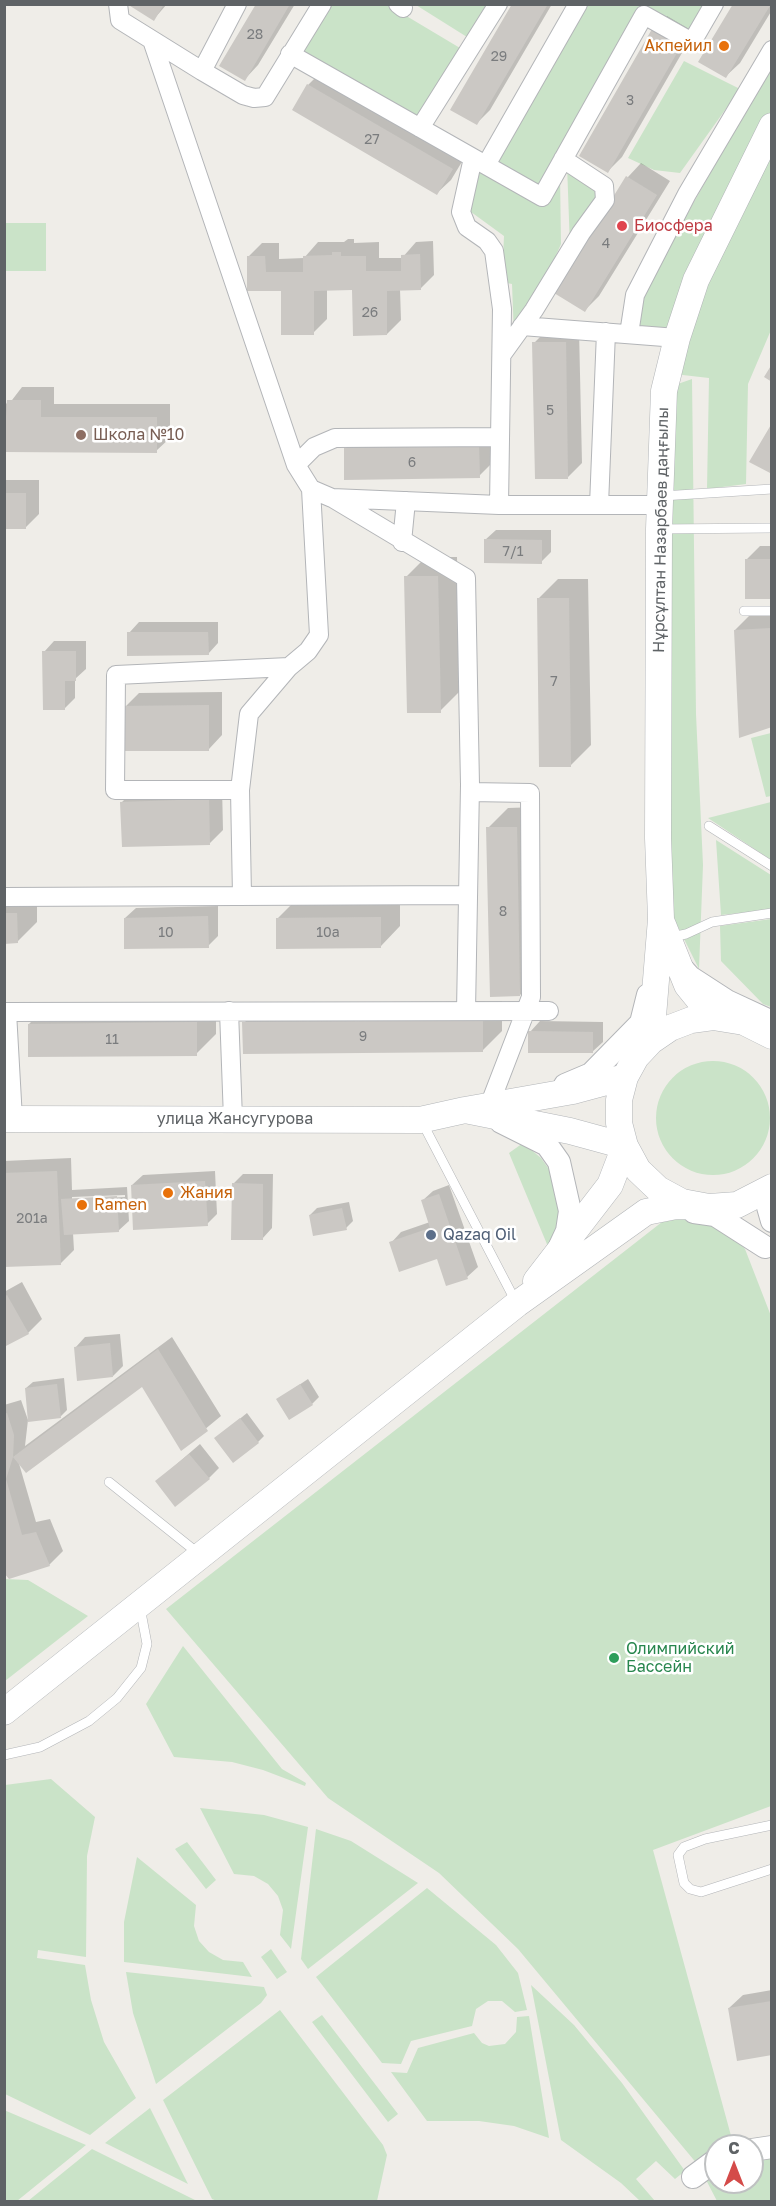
<!DOCTYPE html>
<html>
<head>
<meta charset="utf-8">
<style>
  body { margin:0 }
  #map { position:relative; width:776px; height:2206px; overflow:hidden; background:#efede8; font-family:"Golos Text",sans-serif }
  canvas { display:block }
  .frame { position:absolute; inset:0; border:6px solid #5f6366; pointer-events:none }
  .north { position:absolute; left:704px; top:2134px; width:60px; height:60px; box-sizing:border-box; background:#fff; border:2px solid #bfc1c2; border-radius:50%; rotate:0deg; font-size:16px; font-weight:700; line-height:24px; text-align:center; color:#5f6366 }
  .north::after { content:''; display:block; margin:auto; width:21px; height:27px; background:#d44b49; clip-path:polygon(50% 0,100% 100%,50% 72%,0 100%) }
</style>
</head>
<body>
<div id="map">
<canvas width="776" height="2206"></canvas>
<div class="frame"></div>
<div class="north">С</div>
</div>
<script>
const context = document.querySelector('canvas').getContext('2d');
context.lineJoin = 'round';
function fill(path, color) {
  context.fillStyle = color;
  context.fill(path, 'evenodd');
}
function shape(rows) {
  const path = new Path2D();
  for (const r of rows) {
    if (r.length === 3) {
      path.moveTo(r[0] + r[2], r[1]);
      path.arc(r[0], r[1], r[2], 0, 2 * Math.PI);
      continue;
    }
    path.moveTo(r[0], r[1]);
    for (let i = 2; i < r.length; i += 2) path.lineTo(r[i], r[i + 1]);
  }
  return path;
}
function stroke(path, color, width, dash) {
  context.strokeStyle = color;
  context.lineWidth = width;
  context.lineCap = dash ? 'butt' : 'round';
  context.setLineDash(dash || []);
  context.stroke(path);
}
function label(font, color, halo, rows, align = 'center') {
  context.font = font + ' "Golos Text",sans-serif';
  context.lineWidth = 5;
  context.setLineDash([]);
  context.textBaseline = 'middle';
  context.strokeStyle = halo;
  context.fillStyle = color;
  for (const [text, x, y, turn = 0] of rows) {
    context.save();
    context.translate(x, y);
    context.rotate((+turn || 0) * Math.PI / 180);
    context.textAlign = isNaN(turn) ? turn : align;
    if (halo) context.strokeText(text, 0, 0);
    context.fillText(text, 0, 0);
    context.restore();
  }
}
fill(shape([
  [331,4,388,5,460,48,419,120,300,50],
  [416,5,486,5,467,37],
  [582,5,711,5,690,38,644,12,541,193,490,164],
  [684,61,740,89,680,173,654,170,628,158],
  [771,65,771,119,674,333,634,328,640,298],
  [771,154,771,330,748,384,746,484,707,489,709,378,674,374,702,280],
  [567,164,614,184,570,248],
  [476,166,544,202,560,174,561,244,528,319,514,337,512,284,502,282,504,236,467,209],
  [5,223,46,223,46,271,5,271],
  [692,379,696,714,703,865,699,969,668,907,672,386],
  [771,733,771,796,766,797,751,738],
  [771,802,771,860,708,818],
  [716,840,771,875,771,910,721,915],
  [771,919,772,919,771,1007,763,1004,721,961,720,926],
  [713,1118,57],
  [523,1143,541,1158,556,1179,562,1234,549,1249,509,1153],
  [701,1215,724,1224,745,1249,771,1316,771,1806,653,1850,733,2143,728,2146,716,2146,716,2154,698,2165,518,1949,439,1873,328,1798,166,1609,662,1222],
  [5,1579,28,1580,88,1616,5,1681],
  [183,1646,282,1769,306,1783,305,1786,263,1770,232,1762,174,1757,146,1704],
  [51,1779,95,1817,87,1856,86,1957,38,1950,37,1958,85,1965,91,2000,104,2042,136,2098,90,2135,5,2094,5,1785],
  [200,1808,264,1815,308,1827,291,1949,280,1935,283,1910,278,1896,268,1884,254,1876,234,1874],
  [316,1829,351,1841,418,1883,308,1969,301,1959],
  [187,1842,216,1880,206,1889,175,1849],
  [137,1857,196,1905,194,1926,199,1941,209,1952,223,1960,243,1962,252,1977,124,1962,124,1922],
  [427,1888,496,1945,518,1973,527,2010,515,2012,502,2001,488,2001,476,2009,472,2026,411,2041,401,2064,382,2063,316,1977],
  [271,1949,287,1972,277,1979,261,1957],
  [126,1972,264,1987,267,1995,261,2003,156,2084,133,2013],
  [531,1985,574,2025,622,2083,685,2171,675,2179,656,2161,636,2179,655,2201,640,2201,621,2183,561,2140],
  [280,2010,383,2145,387,2155,377,2201,219,2202,212,2199,163,2100],
  [322,2015,398,2114,388,2122,312,2022],
  [529,2016,549,2138,514,2126,479,2121,427,2121,391,2072,407,2073,418,2048,474,2033,482,2043,489,2046,505,2044,516,2032,517,2017],
  [150,2108,188,2184,105,2143],
  [4,2110,86,2145,17,2201,5,2201],
  [92,2149,197,2201,28,2201],
  [771,2154,771,2201,717,2201,704,2176,716,2167,716,2182,752,2182,752,2158]
]), '#cae3c8');
fill(shape([
  [130,4,167,4,154,19],
  [257,4,295,4,258,65,245,79],
  [514,4,552,4,490,110,477,123],
  [734,4,772,4,772,10,740,63,726,76],
  [667,16,694,32,622,157,608,171,653,30],
  [322,71,466,155,451,180,437,193,294,110,308,85],
  [641,163,670,181,599,296,585,310,628,177],
  [348,239,354,239,354,243,379,242,379,258,402,258,416,242,433,241,434,275,420,289,400,289,401,320,387,334,354,289,327,289,327,319,313,333,282,289,248,257,262,243,279,243,279,259,304,258,318,242,344,242],
  [548,329,579,329,582,463,568,477,534,343],
  [22,387,54,387,54,404,170,404,170,438,156,451,4,451,4,403,9,404],
  [492,433,493,462,479,476,345,449,359,435],
  [4,480,39,480,39,514,25,528,4,528],
  [496,530,551,530,551,552,541,562,485,540],
  [760,546,772,546,772,597,746,560],
  [426,557,457,557,460,691,440,711,406,577],
  [558,579,588,579,591,745,571,765,538,599],
  [755,610,772,610,772,725,735,630],
  [139,622,218,622,218,643,208,654,129,633],
  [54,641,86,641,86,669,75,679,75,698,64,709,44,652],
  [222,692,222,735,209,749,126,706,139,693],
  [222,786,223,830,209,844,122,802,136,788],
  [537,807,540,975,520,995,488,828,508,808],
  [4,894,37,894,37,922,17,942,4,942],
  [400,898,400,926,381,946,277,919,297,899],
  [218,906,218,936,208,946,125,918,136,908],
  [502,1001,502,1031,482,1051,244,1023,264,1003],
  [216,1003,216,1034,196,1054,29,1024,49,1004],
  [540,1021,603,1022,603,1042,592,1052,530,1032],
  [71,1158,72,1190,127,1187,129,1221,118,1231,73,1233,74,1250,60,1264,4,1266,4,1161],
  [125,1195,125,1197,72,1200,72,1197],
  [215,1171,217,1214,207,1224,132,1185,143,1175],
  [243,1174,273,1174,272,1228,262,1239,233,1184],
  [449,1185,478,1267,467,1277,438,1257,391,1243,401,1232,430,1222,422,1201,433,1191],
  [349,1202,353,1221,346,1228,310,1215,317,1208],
  [22,1282,42,1319,28,1333,4,1346,4,1292],
  [120,1334,123,1366,113,1376,75,1348,85,1337],
  [172,1337,221,1416,181,1449,142,1384,18,1460,36,1522,50,1519,63,1551,49,1565,4,1570,4,1405,21,1400,28,1420,25,1446],
  [64,1378,67,1410,60,1417,26,1388,33,1382],
  [308,1379,319,1397,312,1404,278,1399],
  [247,1413,264,1436,258,1442,216,1438],
  [200,1444,219,1468,209,1478,157,1481],
  [772,1990,772,2053,729,2008,743,1995]
]), '#0003');
fill(shape([
  [127,4,164,4,154,21],
  [256,4,290,4,245,81,219,66],
  [512,4,548,4,477,125,450,110],
  [733,4,771,4,726,78,698,62],
  [652,29,681,46,608,173,579,156],
  [307,84,453,169,437,195,292,110],
  [626,176,657,195,585,312,554,293],
  [332,252,341,252,341,256,366,256,366,271,401,271,401,255,420,254,421,290,387,291,387,335,353,336,352,290,314,291,314,335,281,335,281,291,247,291,247,256,265,256,266,272,303,272,303,256,332,255],
  [532,342,566,342,568,479,535,479],
  [772,364,772,382,764,377],
  [7,400,41,400,41,417,157,417,157,453,4,452],
  [772,423,772,474,749,462],
  [479,446,480,478,344,480,344,448],
  [4,493,26,493,26,529,4,529],
  [484,539,542,540,542,564,484,563],
  [745,559,772,559,772,599,745,599],
  [404,576,438,576,441,713,407,713],
  [537,598,569,598,571,767,539,767],
  [772,628,772,727,739,738,734,630],
  [127,632,208,632,209,655,127,656],
  [42,651,76,651,76,681,65,681,65,710,43,710],
  [209,705,209,751,124,751,124,706],
  [209,799,210,845,122,847,120,802],
  [486,827,517,827,520,996,490,997],
  [4,913,17,913,18,943,4,944],
  [208,916,209,948,124,949,124,918],
  [381,917,381,948,276,949,276,918],
  [483,1020,483,1052,243,1054,242,1022],
  [197,1022,197,1056,28,1057,28,1024],
  [528,1031,593,1032,593,1053,528,1053],
  [57,1171,61,1265,4,1267,4,1173],
  [205,1181,208,1226,133,1230,131,1185],
  [232,1183,263,1184,263,1240,231,1240],
  [439,1194,468,1279,446,1286,437,1259,399,1272,389,1242,430,1228,421,1200],
  [117,1196,119,1232,64,1235,61,1199],
  [342,1208,347,1230,313,1236,309,1215],
  [7,1295,29,1334,4,1347,4,1297],
  [110,1343,113,1377,77,1381,74,1347],
  [158,1349,208,1431,181,1451,142,1387,26,1473,13,1457],
  [57,1384,61,1418,28,1422,25,1388],
  [300,1384,313,1405,289,1420,276,1399],
  [7,1413,14,1435,13,1457,6,1479,22,1535,36,1532,50,1566,9,1579,4,1573,4,1414],
  [240,1418,259,1443,233,1463,214,1438],
  [189,1454,210,1479,175,1507,155,1481],
  [772,2001,772,2055,737,2061,728,2008]
]), '#cbc8c4');
const service = shape([
  [662,496,772,489],
  [661,529,772,528],
  [744,611,772,611],
  [709,826,772,866],
  [671,937,686,934,712,922,772,913],
  [422,1122,517,1304],
  [109,1482,199,1554],
  [4,1755,40,1747,89,1721,117,1698,141,1668,147,1644,140,1607],
  [772,1825,705,1839,684,1847,678,1855,684,1883,690,1889,701,1892,772,1869]
]);
const minor = shape([
  [118,4,120,20,202,71],
  [237,4,202,71,243,95,254,98,265,97,322,4],
  [398,4,403,8],
  [153,43,296,465,311,489,332,498,499,505,659,505],
  [290,54,542,197,644,15,692,42,714,4],
  [420,128,498,4],
  [473,158,461,212,467,227,487,241,494,251,502,309,499,505],
  [486,165,578,4],
  [522,326,677,338],
  [629,334,635,295,687,194,772,50],
  [503,353,534,310,581,233,605,200,604,186,563,159],
  [296,465,314,447,335,438,500,437],
  [334,499,466,578,470,785,466,1011],
  [599,505,606,332],
  [402,542,406,501],
  [240,790,115,790,116,675,289,667],
  [470,792,530,793,531,997,489,1106],
  [242,896,240,790,249,714,289,667,308,651,319,635,311,489],
  [4,897,468,895],
  [229,1011,233,1119],
  [4,1012,549,1011],
  [7,1012,13,1119]
]);
const tertiary = shape([
  [681,967,690,977,727,1001,772,1022],
  [565,1085,591,1074,641,1023,648,995],
  [501,1122,547,1145,559,1162,570,1211,567,1231,560,1246],
  [764,1193,772,1221],
  [694,1212,715,1215,765,1247],
  [752,2150,772,2147],
  [693,2177,716,2160]
]);
const secondary = shape([
  [663,925,687,985,713,1017],
  [772,1036,744,1022,713,1017,691,1020,670,1028,651,1041,636,1057,625,1077,619,1100,619,1123,625,1146,638,1170,658,1189,682,1202,709,1207,737,1205,772,1187],
  [651,1041,661,919,658,838,659,529,664,391,677,338,696,280,772,126],
  [4,1119,420,1120,465,1110],
  [536,1281,610,1185,625,1146,570,1131,465,1110,573,1091,625,1077],
  [4,1712,517,1304,646,1212,676,1206,709,1207]
]);
stroke(service, '#b3b5b8', 10);
stroke(minor, '#b3b5b8', 20);
stroke(tertiary, '#b3b5b8', 24);
stroke(secondary, '#b2b5b8', 27);
stroke(service, '#fff', 9);
stroke(minor, '#fff', 18);
stroke(tertiary, '#fff', 22);
stroke(secondary, '#fff', 26);
for (const [x, y, r, color] of [
  [724,46,6,"#e8710a"],
  [622,226,6,"#e0444e"],
  [81,435,6,"#8d6e63"],
  [168,1193,6,"#e8710a"],
  [82,1205,6,"#e8710a"],
  [431,1235,6,"#5c6f8a"],
  [614,1658,6,"#2e9e5b"]
]) {
  const dot = new Path2D();
  dot.arc(x, y, r, 0, 2 * Math.PI);
  context.fillStyle = color;
  context.fill(dot);
  stroke(dot, '#fff', 2);
}
label('14px', '#7a7c7e', null, [
  ["28",255,35],
  ["29",499,57],
  ["3",630,101],
  ["27",372,140],
  ["4",606,244],
  ["26",370,313],
  ["5",550,411],
  ["6",412,463],
  ["7/1",513,552],
  ["7",554,682],
  ["8",503,912],
  ["10",166,933],
  ["10а",328,933],
  ["9",363,1037],
  ["11",112,1040],
  ["201а",32,1219]
]);
label('16px', '#c56008', '#fff', [
  ["Акпейил",712,46,"right"],
  ["Жания",180,1193],
  ["Ramen",94,1205]
], 'left');
label('16px', '#be3a42', '#fff', [
  ["Биосфера",634,226]
], 'left');
label('16px', '#785e54', '#fff', [
  ["Школа №10",93,435]
], 'left');
label('16px', '#5f6366', '#fff', [
  ["Нұрсұлтан Назарбаев даңғылы",661,530,-89],
  ["улица Жансугурова",235,1119]
]);
label('16px', '#4e5e75', '#fff', [
  ["Qazaq Oil",443,1235]
], 'left');
label('16px', '#27864d', '#fff', [
  ["Олимпийский",626,1649],
  ["Бассейн",626,1667]
], 'left');
</script>
</body>
</html>
